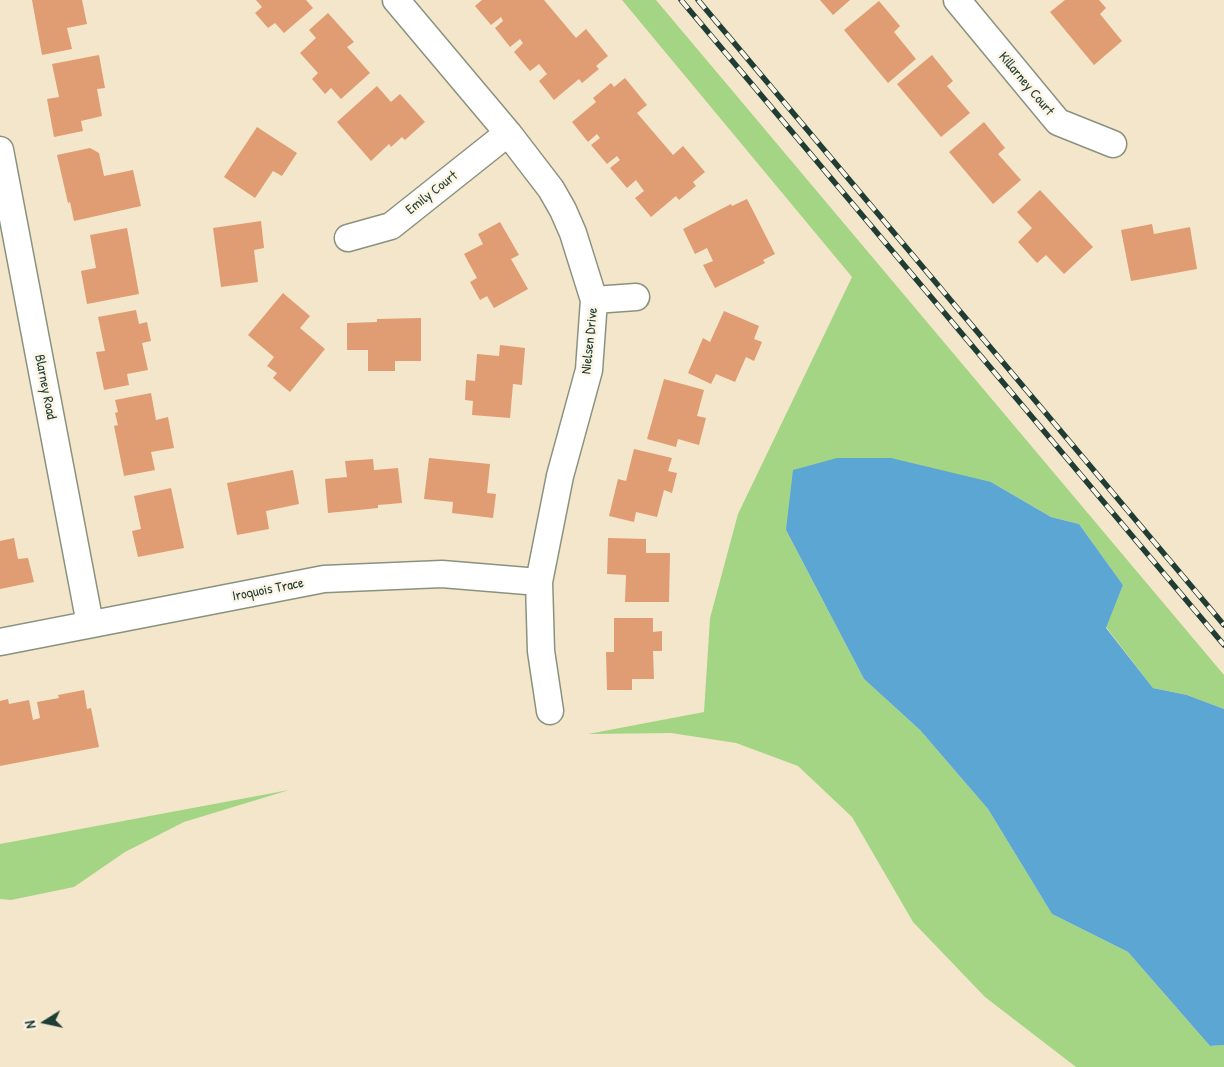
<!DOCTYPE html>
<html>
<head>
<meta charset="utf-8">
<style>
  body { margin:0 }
  #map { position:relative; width:1224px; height:1067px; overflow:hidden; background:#f4e6ca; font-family:"Patrick Hand",sans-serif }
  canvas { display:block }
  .north { position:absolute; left:20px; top:997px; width:50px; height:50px; -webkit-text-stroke:4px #fcf5e5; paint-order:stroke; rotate:260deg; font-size:14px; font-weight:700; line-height:20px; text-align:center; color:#1f3d34 }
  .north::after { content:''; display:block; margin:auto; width:18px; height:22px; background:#1f3d34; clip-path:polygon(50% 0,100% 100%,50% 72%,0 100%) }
</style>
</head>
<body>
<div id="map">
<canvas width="1224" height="1067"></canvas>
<div class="north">N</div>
</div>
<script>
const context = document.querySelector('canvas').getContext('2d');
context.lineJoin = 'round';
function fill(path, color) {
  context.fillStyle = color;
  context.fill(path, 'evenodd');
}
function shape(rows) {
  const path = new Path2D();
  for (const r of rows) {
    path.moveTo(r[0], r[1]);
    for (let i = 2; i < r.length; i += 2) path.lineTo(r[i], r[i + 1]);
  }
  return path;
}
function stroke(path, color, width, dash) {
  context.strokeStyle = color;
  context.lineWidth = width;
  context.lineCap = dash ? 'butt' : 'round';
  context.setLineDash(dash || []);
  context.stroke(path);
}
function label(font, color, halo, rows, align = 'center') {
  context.font = font + ' "Patrick Hand",sans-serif';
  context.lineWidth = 5;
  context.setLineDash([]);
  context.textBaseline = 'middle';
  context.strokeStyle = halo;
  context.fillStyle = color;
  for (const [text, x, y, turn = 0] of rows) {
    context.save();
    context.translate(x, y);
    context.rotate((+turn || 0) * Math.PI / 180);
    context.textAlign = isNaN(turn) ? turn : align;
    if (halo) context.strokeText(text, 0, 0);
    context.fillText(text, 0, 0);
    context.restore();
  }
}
fill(shape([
  [622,0,656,0,1224,675,1224,709,1187,695,1153,688,1106,627,1123,585,1079,524,1051,517,991,482,786,530,864,679,920,730,988,809,1052,914,1128,952,1210,1046,1224,1045,1224,1067,1076,1067,985,997,913,922,852,817,798,766,736,743,671,733,588,734,704,712,710,618,738,514,852,277],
  [289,790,184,822,125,852,74,887,11,900,0,899,0,844]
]), '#a4d584');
fill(shape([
  [837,458,891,458,991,482,1051,517,1079,524,1123,585,1106,628,1153,688,1187,695,1224,709,1224,1045,1210,1046,1128,952,1052,914,988,809,920,730,864,679,786,530,793,470]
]), '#5ca6d4');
fill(shape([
  [32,0,82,0,87,24,67,28,72,49,42,55],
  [256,0,306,0,313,8,284,33,275,23,268,28,255,13,262,7],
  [482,0,544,0,576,38,586,29,608,56,596,66,599,69,582,83,579,79,554,100,539,81,547,74,539,64,530,71,514,52,523,43,520,39,510,47,495,28,503,21,501,17,491,25,475,6],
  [820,0,850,0,833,15],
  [1065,0,1099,0,1106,8,1100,14,1122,41,1094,65,1050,12],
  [879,1,900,26,894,32,916,59,888,83,844,30],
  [328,13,354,42,347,47,370,73,341,99,331,88,325,94,312,79,318,73,300,53,316,38,309,30],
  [99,55,105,88,97,89,102,116,81,121,83,131,54,137,47,99,59,97,52,64],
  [932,55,953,81,947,86,970,113,941,137,897,84],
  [625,78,647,105,637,113,673,155,683,146,705,172,693,182,696,186,679,200,676,196,651,217,635,198,644,191,636,180,627,188,610,168,620,160,617,156,607,164,591,145,600,138,597,134,588,142,572,122,596,102,593,98,611,83,614,87],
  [377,86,391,102,400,94,425,122,405,140,402,137,391,147,389,144,371,161,337,122],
  [984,122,1005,148,998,154,1021,180,993,204,949,152],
  [257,127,297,153,282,176,273,171,255,198,224,177],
  [90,148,99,153,104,176,133,170,141,206,74,221,70,202,68,203,57,155],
  [1040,190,1093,247,1064,274,1046,255,1037,263,1018,242,1032,228,1017,212],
  [747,199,775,254,763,260,765,263,715,288,703,265,713,261,707,248,695,254,683,229,731,204,732,206],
  [261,221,264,248,254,250,258,282,221,287,213,228],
  [500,222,519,255,511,259,528,289,494,308,487,296,480,300,470,282,477,278,464,254,483,244,478,234],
  [1152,224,1154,234,1190,227,1197,269,1131,281,1121,230],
  [127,228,139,294,87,304,81,271,96,268,90,235],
  [283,293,310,316,300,328,325,349,290,392,273,378,277,373,267,366,274,357,248,335],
  [136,310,139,324,147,322,151,341,142,343,148,370,127,374,129,385,104,390,96,352,105,351,98,317],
  [724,311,759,326,754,339,762,342,754,361,746,357,735,382,716,374,711,384,688,373,703,338,710,342],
  [421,318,421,361,395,361,395,371,368,371,368,350,347,350,347,323,377,322,377,319],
  [500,345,525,348,522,385,513,384,510,418,472,415,473,401,465,400,466,380,475,381,477,354,499,356],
  [664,379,704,390,697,416,706,418,699,445,678,439,676,447,647,439],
  [151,393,156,420,168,417,174,448,151,452,155,470,124,476,114,426,118,425,115,413,118,412,115,400],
  [634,449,672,458,668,471,677,473,672,493,664,490,657,517,636,512,634,522,609,516,618,479,626,481],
  [429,458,490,464,487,493,496,494,493,518,452,513,453,502,424,499],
  [373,459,374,470,398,468,402,503,378,505,378,508,328,513,325,479,347,477,345,461],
  [293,470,299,504,266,511,269,529,237,535,227,483],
  [171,488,184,548,138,557,132,531,141,529,134,496],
  [14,538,18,559,28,558,34,582,0,589,0,541],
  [608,538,646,539,646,553,670,553,669,602,625,602,626,575,607,574],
  [614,618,653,618,653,632,662,631,662,651,653,651,654,679,632,679,632,690,607,690,606,652,614,652],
  [84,690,87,709,91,708,99,747,0,766,0,701,8,699,9,704,29,700,33,720,40,718,37,702,59,698,58,695]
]), '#e09c72');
const street = shape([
  [396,0,508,133,551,189,563,210,573,233,594,300,589,370,560,476,539,582,541,651,550,711],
  [957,0,1058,122,1113,144],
  [0,150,90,624],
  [348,238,391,226,508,133],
  [594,300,636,297],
  [0,642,324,579,442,574,539,582]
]);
stroke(street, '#8a927f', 29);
stroke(street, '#fff', 26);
const rail = shape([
  [681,0,1224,645],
  [698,0,1224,625]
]);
stroke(rail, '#1f3d34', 5.5);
stroke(rail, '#fcf5e5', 4, [11]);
label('14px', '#1f3d34', '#fcf5e5', [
  ["Killarney Court",1026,84,50],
  ["Emily Court",432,193,-38],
  ["Nielsen Drive",590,341,-84],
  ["Blarney Road",45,387,79],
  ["Iroquois Trace",268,590,-11]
]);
</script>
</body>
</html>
